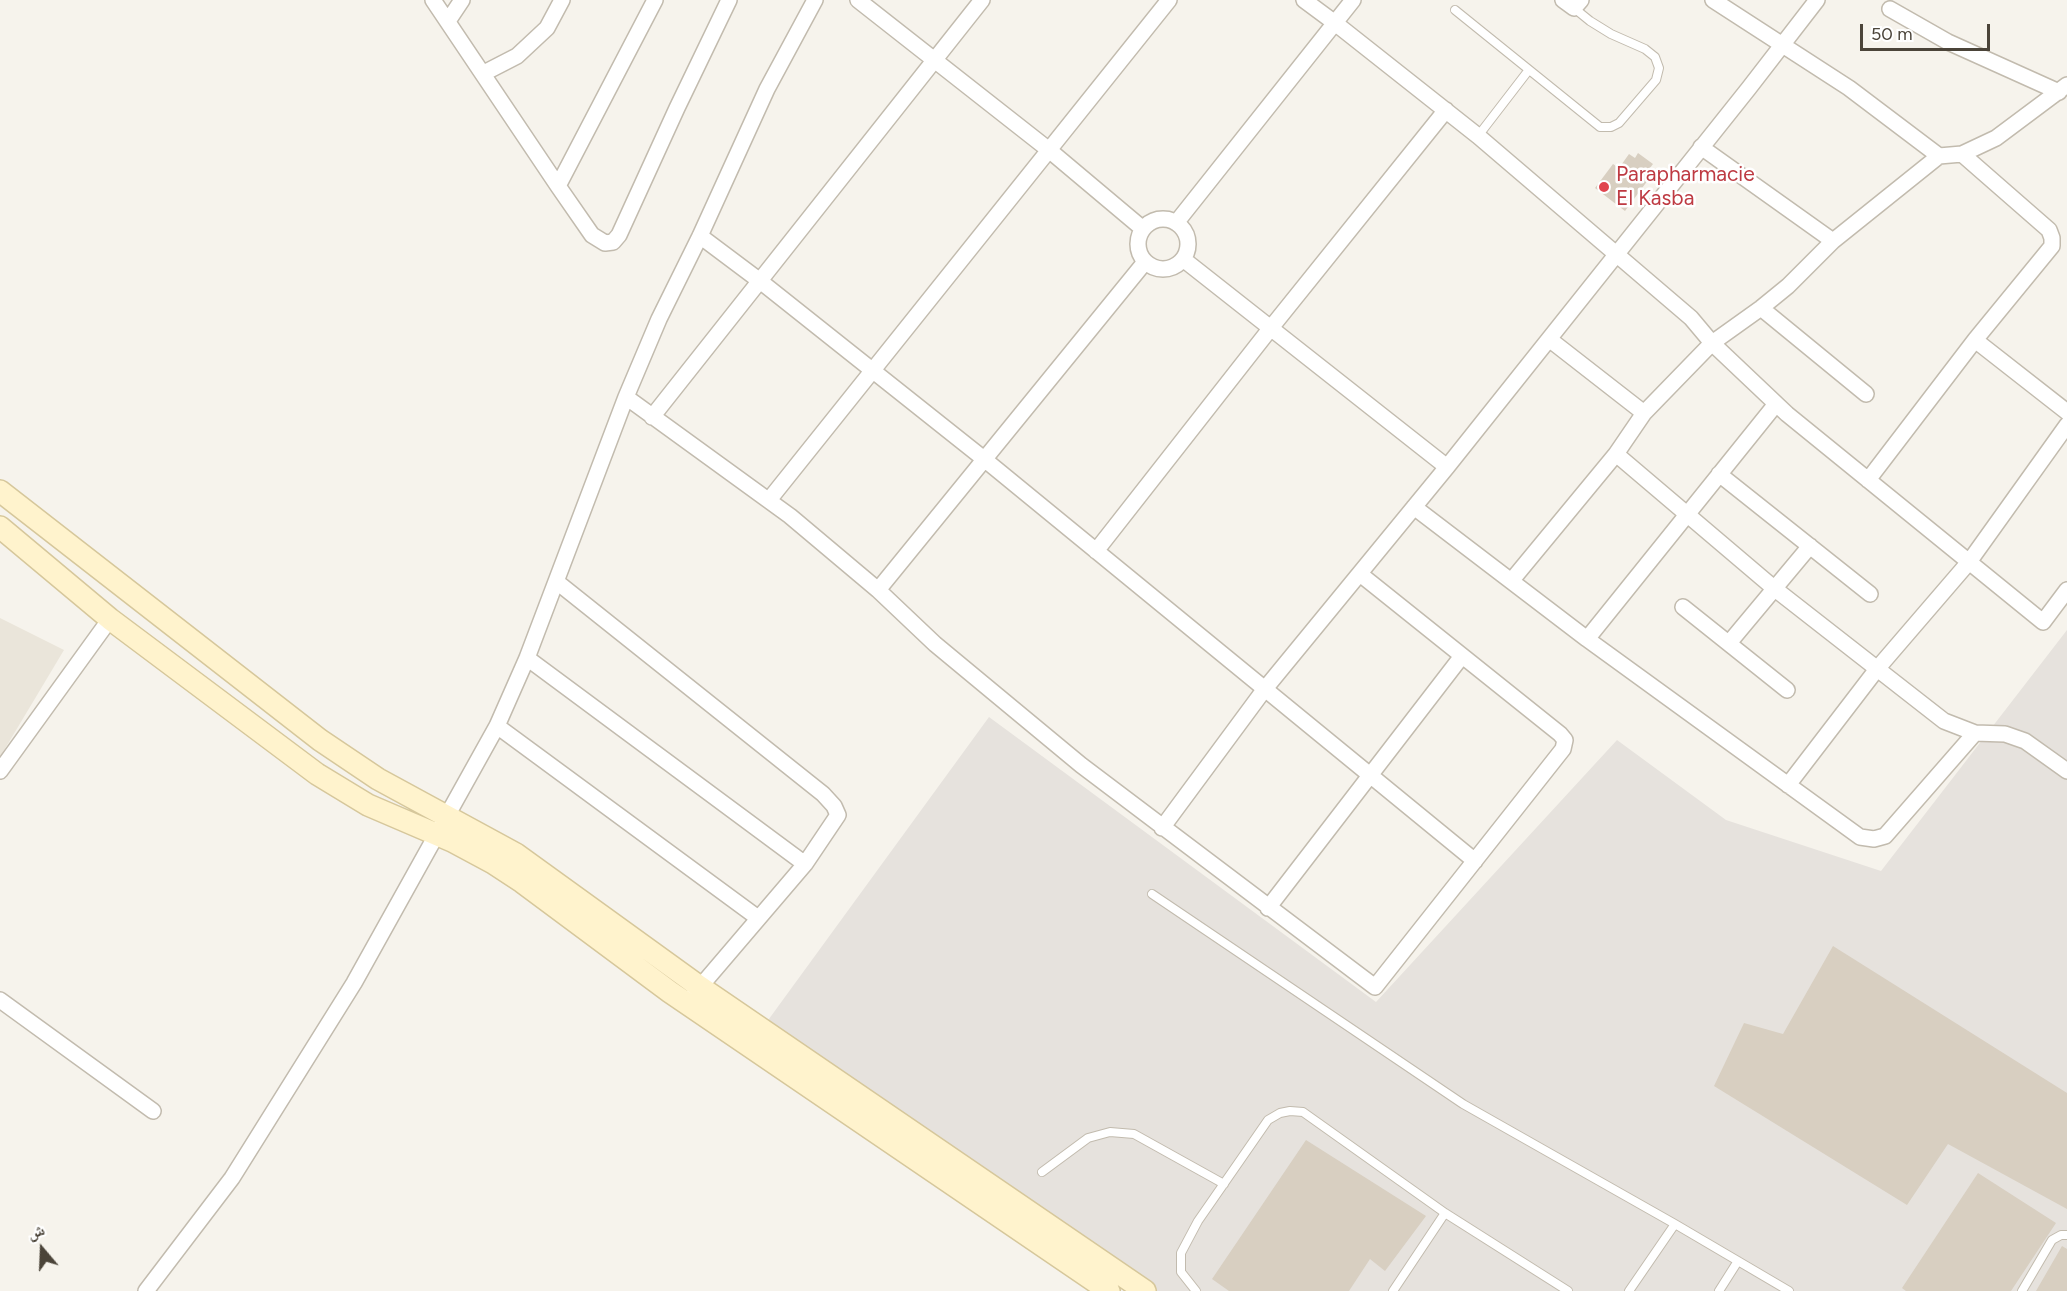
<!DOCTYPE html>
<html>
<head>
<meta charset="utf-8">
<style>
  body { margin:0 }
  #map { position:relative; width:2067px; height:1291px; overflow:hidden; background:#f6f3ec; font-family:Figtree,"Noto Naskh Arabic",sans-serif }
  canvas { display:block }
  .north { position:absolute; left:12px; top:1219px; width:60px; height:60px; -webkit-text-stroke:4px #fff; paint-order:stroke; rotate:341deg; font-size:16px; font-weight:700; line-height:24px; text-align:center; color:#4b4439 }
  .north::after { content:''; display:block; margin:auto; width:21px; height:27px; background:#4b4439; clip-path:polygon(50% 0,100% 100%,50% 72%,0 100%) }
  .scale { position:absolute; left:1860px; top:24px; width:130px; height:27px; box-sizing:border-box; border:3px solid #4b4439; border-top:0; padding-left:8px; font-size:18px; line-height:21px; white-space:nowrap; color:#4b4439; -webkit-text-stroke:4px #fff; paint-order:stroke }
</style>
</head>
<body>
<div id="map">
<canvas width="2067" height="1291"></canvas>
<div class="north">ش</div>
<div class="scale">50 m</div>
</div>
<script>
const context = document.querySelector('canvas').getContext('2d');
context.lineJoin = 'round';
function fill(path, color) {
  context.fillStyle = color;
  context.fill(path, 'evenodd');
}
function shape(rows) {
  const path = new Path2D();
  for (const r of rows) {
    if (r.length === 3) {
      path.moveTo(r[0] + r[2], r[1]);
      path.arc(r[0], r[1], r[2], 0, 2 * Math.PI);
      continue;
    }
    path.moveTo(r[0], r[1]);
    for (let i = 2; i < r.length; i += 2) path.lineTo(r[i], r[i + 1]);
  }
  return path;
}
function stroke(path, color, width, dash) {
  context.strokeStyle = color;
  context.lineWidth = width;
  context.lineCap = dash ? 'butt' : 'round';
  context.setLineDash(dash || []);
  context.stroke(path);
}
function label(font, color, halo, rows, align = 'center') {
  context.font = font + ' Figtree,sans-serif';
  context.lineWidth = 5;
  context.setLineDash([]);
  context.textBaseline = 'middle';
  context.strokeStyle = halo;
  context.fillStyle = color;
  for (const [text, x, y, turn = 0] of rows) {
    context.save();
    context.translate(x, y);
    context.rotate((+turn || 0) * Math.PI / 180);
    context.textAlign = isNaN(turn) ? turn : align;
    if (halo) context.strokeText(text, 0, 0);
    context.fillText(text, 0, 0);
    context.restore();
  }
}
fill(shape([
  [0,618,64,650,0,757]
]), '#eae5da');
fill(shape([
  [2067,630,2067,1291,1146,1291,758,1034,989,717,1376,1002,1617,740,1726,820,1881,871]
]), '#e6e2dd');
fill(shape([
  [1638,153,1653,164,1650,168,1654,172,1625,211,1595,188,1613,164,1619,168,1629,154,1635,158],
  [1833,946,2067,1093,2067,1209,1948,1144,1907,1205,1714,1086,1744,1023,1783,1034],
  [1306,1140,1426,1216,1385,1271,1370,1259,1349,1291,1229,1291,1212,1279],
  [1978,1173,2056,1223,2011,1291,1906,1291,1902,1288],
  [2062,1246,2067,1249,2067,1291,2036,1291]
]), '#d8cfc1');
const lane = shape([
  [1455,10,1600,127,1611,127,1619,123,1656,80,1659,68,1655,57,1645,49,1611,34,1590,21,1574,8],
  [1478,136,1528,71],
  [1152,894,1463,1104,1675,1224,1789,1291],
  [1042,1172,1088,1138,1110,1132,1134,1134,1224,1184],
  [1196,1291,1181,1272,1181,1253,1198,1221,1268,1120,1280,1113,1290,1111,1303,1112,1445,1213,1568,1291],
  [1393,1291,1445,1213],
  [1629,1291,1675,1224],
  [1719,1291,1738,1261],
  [2022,1291,2052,1240,2061,1235,2067,1235]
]);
const street = shape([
  [433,0,558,186,592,235,605,243,613,242,619,235,677,108,729,0],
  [858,0,1049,150,1143,229],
  [1304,0,1335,23,1478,136,1691,318,1712,343,1787,414,2043,622,2067,590],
  [1563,0,1574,8,1581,0],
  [1890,9,1948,42,2059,92],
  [448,21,462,0],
  [484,73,517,56,547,28,562,0],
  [1701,147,1833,241],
  [1939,156,1962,154,1996,138,2067,85],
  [558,186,655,0],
  [1163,244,25],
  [1176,223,1353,0],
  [700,236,760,281,984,459,1475,861],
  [1183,259,1447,467],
  [1761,308,1866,394],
  [1549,339,1644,413],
  [1975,340,2067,412],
  [626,397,790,516,878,590,935,644,1081,765,1375,987,1563,749,1565,740,1560,734,1360,574],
  [652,417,982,0],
  [1616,454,1775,589,1944,721,1975,733,2005,734,2025,741,2067,771],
  [1719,474,1870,594],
  [1868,480,1975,340,2052,246,2052,238,2049,230,1962,154],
  [769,500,1169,0],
  [1414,507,1587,639,1860,837,1874,839,1885,836,1975,733],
  [1096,551,1270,329,1446,110],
  [1512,580,1616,454,1644,413,1712,343,1761,308,1788,286,1833,241,1939,156,1849,88,1713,0],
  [557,582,823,794,834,806,838,815,805,864,694,994],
  [878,590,1145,262],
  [1683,607,1787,690],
  [1587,639,1776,404],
  [1729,643,1810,546],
  [527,658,805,864],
  [497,726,758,918],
  [0,771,110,619],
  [1788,785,1877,669,1969,562,2067,425],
  [1162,828,1264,690,1447,467,1749,88,1817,0],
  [1268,908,1462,656],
  [0,1000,153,1111],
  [146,1291,232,1178,354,983,497,726,527,658,626,397,659,319,700,236,767,89,815,0]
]);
const secondary = shape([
  [0,491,320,740,378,779,516,854,700,987,1145,1291],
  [0,527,110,619,317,774,368,805,452,841,493,863,522,882,670,992,1109,1291]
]);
stroke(lane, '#c2bbae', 10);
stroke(street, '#c2bbae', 18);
stroke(secondary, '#d6c79b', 24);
stroke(lane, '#fff', 8);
stroke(street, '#fff', 15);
stroke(secondary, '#fff3cd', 21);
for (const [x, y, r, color] of [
  [1604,187,6,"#e0444e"]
]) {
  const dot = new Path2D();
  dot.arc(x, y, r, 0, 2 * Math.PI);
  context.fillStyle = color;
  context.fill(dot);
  stroke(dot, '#fff', 2);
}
label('21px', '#be3a42', '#fff', [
  ["Parapharmacie",1616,175],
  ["El Kasba",1616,199]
], 'left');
</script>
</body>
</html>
